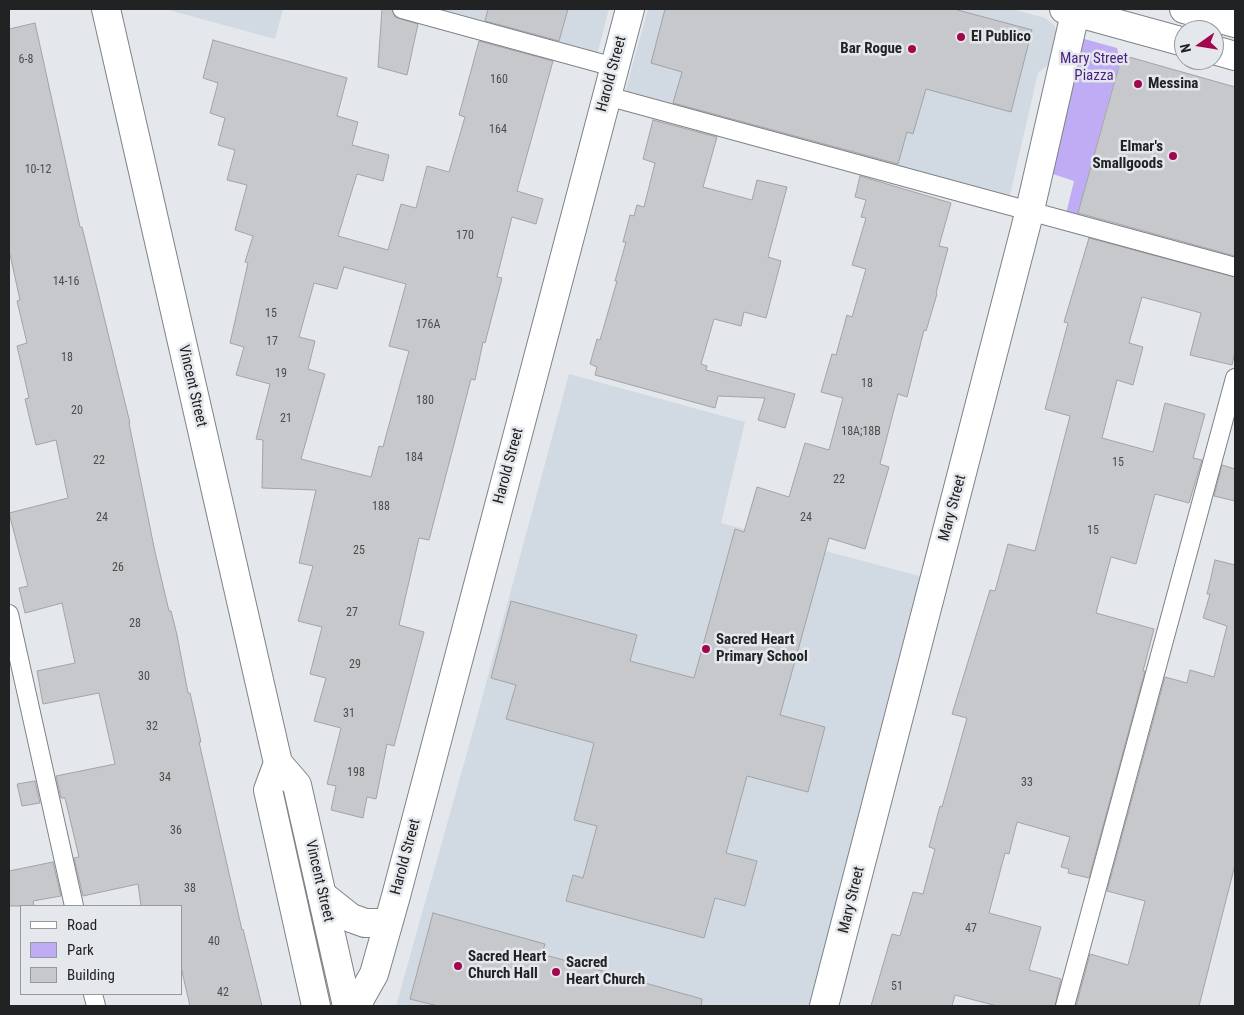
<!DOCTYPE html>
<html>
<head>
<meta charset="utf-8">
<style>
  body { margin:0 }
  #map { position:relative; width:1244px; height:1015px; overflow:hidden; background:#e4e7eb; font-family:"Roboto Condensed",sans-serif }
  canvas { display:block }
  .frame { position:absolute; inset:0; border:10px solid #212223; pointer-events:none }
  .legend { position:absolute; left:20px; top:905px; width:162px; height:90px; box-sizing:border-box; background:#e4e7eb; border:1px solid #96989b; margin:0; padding:6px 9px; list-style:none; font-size:15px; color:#212223 }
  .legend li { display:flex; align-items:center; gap:10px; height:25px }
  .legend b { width:25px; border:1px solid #96989b }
  .north { position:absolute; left:1174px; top:20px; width:50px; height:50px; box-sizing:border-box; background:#e4e7eb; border:1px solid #96989b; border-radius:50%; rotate:257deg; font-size:14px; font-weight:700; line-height:20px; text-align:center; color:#212223 }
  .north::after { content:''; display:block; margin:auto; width:18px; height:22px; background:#a0074c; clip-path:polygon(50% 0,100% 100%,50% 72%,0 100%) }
</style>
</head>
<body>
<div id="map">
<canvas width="1244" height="1015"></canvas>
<div class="frame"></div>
<ul class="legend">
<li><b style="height:6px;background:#fff"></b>Road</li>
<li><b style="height:14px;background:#bfacf4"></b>Park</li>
<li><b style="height:14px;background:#c7c8cc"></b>Building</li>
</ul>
<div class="north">N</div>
</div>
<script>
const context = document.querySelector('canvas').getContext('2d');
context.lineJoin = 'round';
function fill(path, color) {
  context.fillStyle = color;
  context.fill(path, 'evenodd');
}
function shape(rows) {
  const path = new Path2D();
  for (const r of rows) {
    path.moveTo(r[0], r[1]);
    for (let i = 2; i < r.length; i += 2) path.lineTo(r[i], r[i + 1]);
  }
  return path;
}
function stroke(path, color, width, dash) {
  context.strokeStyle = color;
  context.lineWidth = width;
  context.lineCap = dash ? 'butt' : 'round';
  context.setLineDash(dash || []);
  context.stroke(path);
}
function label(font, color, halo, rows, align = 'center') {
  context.font = font + ' "Roboto Condensed",sans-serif';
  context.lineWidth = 5;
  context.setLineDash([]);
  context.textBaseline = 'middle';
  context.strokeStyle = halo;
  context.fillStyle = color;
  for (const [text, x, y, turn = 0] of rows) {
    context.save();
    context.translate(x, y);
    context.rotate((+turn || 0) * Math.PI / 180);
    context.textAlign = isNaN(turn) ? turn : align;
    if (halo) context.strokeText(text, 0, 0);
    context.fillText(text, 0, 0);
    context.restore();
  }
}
fill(shape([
  [165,9,283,9,275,39],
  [435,9,609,9,597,55],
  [648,9,1012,9,1045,18,1054,25,1058,35,1051,63,1038,73,1009,199,624,96],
  [569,374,745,422,721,523,934,580,824,1006,396,1006,477,717]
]), '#d1dae3');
fill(shape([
  [1077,37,1117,48,1120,60,1077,218,1066,214,1074,181,1047,172]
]), '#bfacf4');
const building = shape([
  [382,9,392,9,395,17,418,24,407,75,378,67,382,9],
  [488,9,568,9,559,41,485,21,488,9],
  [665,9,954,9,1032,30,1011,112,926,89,913,134,907,132,898,164,673,103,682,72,651,63,665,9],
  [35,23,80,227,82,227,130,423,129,423,155,552,169,611,171,611,177,635,188,693,190,693,201,742,199,742,242,930,243,929,262,1006,190,1006,181,967,181,906,141,906,138,884,83,896,74,858,79,857,65,798,61,798,56,776,115,764,99,693,43,704,37,671,75,663,62,603,25,613,19,588,28,586,9,513,68,498,56,440,36,445,25,399,29,398,17,346,27,343,17,301,20,300,9,250,9,29,35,23],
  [213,40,347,78,337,116,358,122,352,145,389,155,383,181,357,174,338,236,388,250,401,204,416,208,427,166,449,172,465,117,459,115,479,41,553,61,517,191,543,199,536,224,512,217,497,277,502,278,485,343,483,342,475,380,471,379,429,540,419,538,399,625,424,632,394,746,387,744,376,799,367,797,363,818,331,810,336,786,327,784,341,728,314,721,326,678,310,674,322,627,298,621,313,566,299,563,316,490,262,488,263,440,256,439,270,384,236,375,244,347,230,343,248,263,245,262,253,236,235,230,247,185,227,180,235,150,218,145,225,118,210,113,218,83,203,78,213,40],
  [344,267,406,284,389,346,409,351,383,447,379,446,371,477,301,459,325,374,308,369,315,341,299,337,314,283,337,289,344,267],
  [1122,55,1235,87,1235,256,1078,213,1122,55],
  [653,120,717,137,703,187,752,200,757,180,787,187,768,257,781,261,766,318,744,312,741,326,714,319,701,364,707,366,706,370,795,394,785,428,758,420,765,398,718,396,715,408,595,375,597,367,590,364,597,339,600,340,617,281,615,281,626,242,623,242,630,215,634,216,637,205,644,207,655,163,643,159,653,120],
  [860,176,951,203,939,246,948,248,936,293,937,294,926,331,924,330,907,397,898,394,880,464,889,467,865,549,829,538,780,715,825,727,808,792,747,776,726,853,757,861,745,906,715,898,704,938,566,901,573,875,583,878,597,826,574,820,594,743,506,719,516,685,491,678,511,601,637,635,630,661,694,678,735,529,744,532,757,487,789,497,805,443,829,450,843,398,821,392,832,354,836,355,847,315,852,317,866,269,852,265,866,218,861,217,866,200,855,197,860,176],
  [1089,238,1235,277,1235,352,1232,365,1190,355,1201,313,1142,297,1129,343,1143,347,1133,385,1117,380,1102,438,1153,452,1165,403,1205,414,1193,458,1202,460,1189,503,1155,494,1136,564,1111,557,1096,613,1154,629,1143,671,1145,671,1089,878,1068,873,1069,869,1061,867,1070,837,1017,822,1009,854,1005,853,989,913,1041,927,1029,970,1061,979,1055,1006,997,1006,955,995,952,1006,871,1006,892,934,900,936,913,892,923,894,935,849,929,847,940,806,942,807,967,718,952,714,990,590,995,591,1008,544,1035,551,1070,416,1045,409,1068,323,1064,322,1089,238],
  [1222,465,1235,469,1235,501,1214,496,1222,465],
  [1215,560,1235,565,1235,865,1199,1006,1076,1006,1090,954,1128,965,1145,901,1107,891,1165,677,1187,683,1190,670,1214,677,1227,626,1203,618,1210,594,1207,594,1215,560],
  [35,781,40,803,22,806,17,784,35,781],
  [53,862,61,896,33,901,34,906,9,906,9,871,53,862],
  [433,913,545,944,542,954,702,999,701,1006,438,1006,410,999,433,913]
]);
fill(building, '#c7c8cc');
stroke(building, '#a2a3a7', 1);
const lane = shape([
  [402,9,614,67],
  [607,96,1235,267],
  [9,614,74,906],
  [93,994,96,1006],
  [1065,1006,1235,378]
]);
const street = shape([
  [322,895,351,918,365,923,388,923],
  [356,1006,374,974,396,896,630,9],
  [824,1006,1030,210,1076,9]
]);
const primary = shape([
  [106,9,278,763,297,785,347,1006],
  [1064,9,1184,42],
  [1184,9,1235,23],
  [1214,50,1235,56],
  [278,763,268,790,316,1006]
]);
stroke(lane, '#7f8286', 20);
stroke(street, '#7f8286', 30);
stroke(primary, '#7f8286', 30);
stroke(lane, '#fff', 18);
stroke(street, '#fff', 28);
stroke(primary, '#fff', 28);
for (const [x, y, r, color] of [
  [961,37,5,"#a0074c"],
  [912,49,5,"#a0074c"],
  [1138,84,5,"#a0074c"],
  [1173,156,5,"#a0074c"],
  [706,649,5,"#a0074c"],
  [458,966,5,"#a0074c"],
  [556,972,5,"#a0074c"]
]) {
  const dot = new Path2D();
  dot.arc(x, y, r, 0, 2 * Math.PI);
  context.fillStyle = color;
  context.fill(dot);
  stroke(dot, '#e4e7eb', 2);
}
label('12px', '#4a4c4d', null, [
  ["6-8",26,60],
  ["160",499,80],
  ["164",498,130],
  ["10-12",38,170],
  ["170",465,236],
  ["14-16",66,282],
  ["15",271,314],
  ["176A",428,325],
  ["17",272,342],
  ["18",67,358],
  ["19",281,374],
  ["18",867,384],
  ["180",425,401],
  ["20",77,411],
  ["21",286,419],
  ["18A;18B",861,432],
  ["184",414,458],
  ["22",99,461],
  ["15",1118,463],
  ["22",839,480],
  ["188",381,507],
  ["24",102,518],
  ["24",806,518],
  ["15",1093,531],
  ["25",359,551],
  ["26",118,568],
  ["27",352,613],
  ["28",135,624],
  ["29",355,665],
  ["30",144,677],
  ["31",349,714],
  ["32",152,727],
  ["198",356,773],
  ["34",165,778],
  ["33",1027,783],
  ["36",176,831],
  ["38",190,889],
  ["47",971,929],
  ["40",214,942],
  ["51",897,987],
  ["42",223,993]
]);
label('bold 15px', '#212223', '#e4e7eb', [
  ["El Publico",971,37],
  ["Bar Rogue",902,49,"right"],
  ["Messina",1148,84],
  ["Elmar's",1163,147,"right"],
  ["Smallgoods",1163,164,"right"],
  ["Sacred Heart",716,640],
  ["Primary School",716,657],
  ["Sacred Heart",468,957],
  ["Church Hall",468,974],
  ["Sacred",566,963],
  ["Heart Church",566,980]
], 'left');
label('15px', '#491f84', '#e4e7eb', [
  ["Mary Street",1094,59],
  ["Piazza",1094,76]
]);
label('15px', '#212223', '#e4e7eb', [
  ["Harold Street",612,74,-75],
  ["Vincent Street",192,386,77],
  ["Harold Street",509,466,-75],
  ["Mary Street",953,508,-75],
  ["Harold Street",406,857,-75],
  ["Vincent Street",319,881,77],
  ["Mary Street",852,900,-76]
]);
</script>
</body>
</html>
